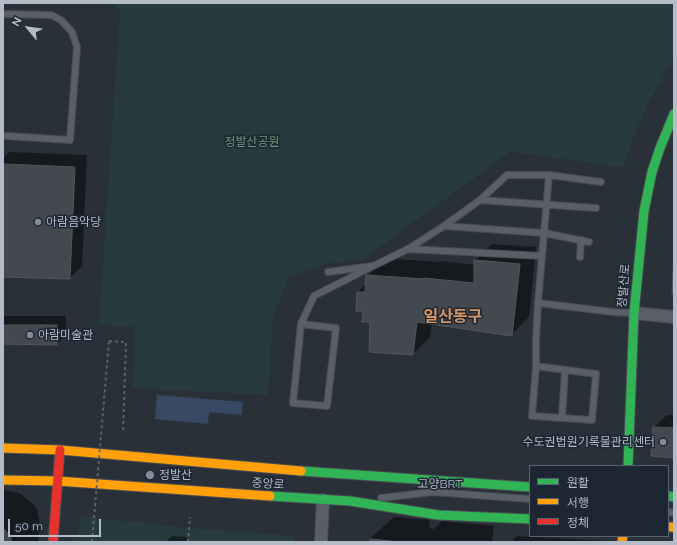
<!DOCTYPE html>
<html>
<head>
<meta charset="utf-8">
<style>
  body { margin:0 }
  #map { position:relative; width:677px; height:545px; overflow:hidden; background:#2a3038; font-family:Raleway,"Noto Sans KR",sans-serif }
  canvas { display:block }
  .frame { position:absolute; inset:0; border:4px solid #b4bcc9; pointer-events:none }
  .legend { position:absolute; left:529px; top:465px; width:140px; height:72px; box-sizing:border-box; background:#1d2633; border:1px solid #59626f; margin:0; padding:5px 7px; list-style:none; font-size:12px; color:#b4bcc9 }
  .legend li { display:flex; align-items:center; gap:8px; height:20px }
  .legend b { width:20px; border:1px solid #59626f }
  .north { position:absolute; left:8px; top:8px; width:40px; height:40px; -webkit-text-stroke:3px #1d2633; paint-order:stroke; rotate:299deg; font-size:11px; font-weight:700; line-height:16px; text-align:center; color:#b4bcc9 }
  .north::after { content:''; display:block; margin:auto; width:14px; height:18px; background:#b4bcc9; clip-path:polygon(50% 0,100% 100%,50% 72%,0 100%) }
  .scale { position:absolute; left:8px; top:519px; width:93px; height:18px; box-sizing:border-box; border:2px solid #b4bcc9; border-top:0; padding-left:5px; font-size:12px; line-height:14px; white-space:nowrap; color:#b4bcc9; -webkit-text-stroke:3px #1d2633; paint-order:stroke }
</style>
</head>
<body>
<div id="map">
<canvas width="677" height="545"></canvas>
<div class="frame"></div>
<ul class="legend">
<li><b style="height:5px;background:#30b455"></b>원활</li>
<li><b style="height:5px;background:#ff9f0a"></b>서행</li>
<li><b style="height:5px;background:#e5322d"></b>정체</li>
</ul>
<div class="north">N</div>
<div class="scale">50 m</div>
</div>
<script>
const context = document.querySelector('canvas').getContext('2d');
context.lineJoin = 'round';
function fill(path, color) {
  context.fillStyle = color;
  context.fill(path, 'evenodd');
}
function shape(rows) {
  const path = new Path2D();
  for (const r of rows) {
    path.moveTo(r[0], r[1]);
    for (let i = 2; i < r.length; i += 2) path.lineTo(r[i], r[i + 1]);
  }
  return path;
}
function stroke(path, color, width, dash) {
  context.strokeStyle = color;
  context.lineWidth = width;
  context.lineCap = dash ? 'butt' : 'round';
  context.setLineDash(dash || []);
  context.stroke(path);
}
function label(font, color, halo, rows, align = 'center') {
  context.font = font + ' Raleway,"Noto Sans KR",sans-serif';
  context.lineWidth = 3;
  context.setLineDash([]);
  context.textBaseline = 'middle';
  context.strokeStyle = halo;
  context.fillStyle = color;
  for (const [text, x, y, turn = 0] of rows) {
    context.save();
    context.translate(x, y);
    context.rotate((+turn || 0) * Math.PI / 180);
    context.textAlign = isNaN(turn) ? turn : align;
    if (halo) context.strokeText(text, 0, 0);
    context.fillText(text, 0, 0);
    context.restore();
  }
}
fill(shape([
  [112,3,674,3,674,57,647,106,634,136,623,167,510,152,363,259,325,264,288,278,273,317,268,395,133,388,135,327,99,324,120,11],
  [80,516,190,528,294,536,294,542,78,542]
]), '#273a3e');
fill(shape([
  [157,395,243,402,242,415,209,412,208,424,155,419]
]), '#384963');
fill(shape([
  [9,152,87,155,82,266,70,278,3,276,3,158],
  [492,244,536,247,529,317,512,334,432,323,430,337,413,354,371,322,364,311,358,292,366,284,367,276,384,258,441,262,442,261,475,265,475,261],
  [3,316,66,316,66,335,57,344,3,343],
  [667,415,674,415,674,457,654,427],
  [3,490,14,492,21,494,32,503,37,509,40,525,38,542,3,542],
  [394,517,430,520,429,528,434,529,442,521,494,526,492,542,366,542],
  [172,536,187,537,187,542,166,542],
  [517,536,606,541,606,542,511,542]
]), '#0007');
const building = shape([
  [3,164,75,167,70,279,3,277,3,164],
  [674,252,674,294,672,294,674,252],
  [474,260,520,264,512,336,417,322,413,355,369,352,370,322,362,322,363,312,356,311,357,292,365,292,366,275,424,279,424,278,474,283,474,260],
  [3,325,57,325,57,345,3,344,3,325],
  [653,427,674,428,674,458,651,456,653,427],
  [3,528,10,536,12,542,3,542,3,528],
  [371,539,399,542,367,542,371,539]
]);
fill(building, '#444950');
stroke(building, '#52575f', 1);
const lane = shape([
  [3,14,51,15,61,20,72,32,77,47,70,140,7,136],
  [480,200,596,208],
  [444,226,544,233,589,242],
  [408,249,542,256],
  [580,257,581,240],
  [328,272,373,266,408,249,444,226,480,200,507,175,549,175,601,182],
  [538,303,613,312,632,313],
  [301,324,336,328,327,406,293,403,301,324,314,296,373,266],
  [536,366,596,374,592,420,532,416,536,366,536,339,538,303,549,175],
  [562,418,565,370],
  [381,498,433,492,530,499],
  [668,512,674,513]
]);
const street = shape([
  [634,313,674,317],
  [321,542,323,500]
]);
const fast = shape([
  [628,466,634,313,644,211,652,172,660,148,674,114],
  [301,471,530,487],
  [270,496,350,501,438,515,530,519],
  [668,496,674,497]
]);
const slow = shape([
  [3,448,60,450,301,471],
  [3,480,57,481,270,496],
  [668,527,674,527],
  [622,542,623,536]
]);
const jam = shape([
  [53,542,60,450]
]);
stroke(lane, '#484c53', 8);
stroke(street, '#484c53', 14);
stroke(fast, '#484c53', 11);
stroke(slow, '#484c53', 11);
stroke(jam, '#484c53', 11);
stroke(shape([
  [109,341,126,342,123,433],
  [188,542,190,517]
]), '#5d636a', 2, [3, 3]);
stroke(lane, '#5a5e66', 6);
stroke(street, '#5a5e66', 12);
stroke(fast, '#30b455', 9);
stroke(slow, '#ff9f0a', 9);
stroke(jam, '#e5322d', 9);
stroke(shape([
  [92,542,109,341]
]), '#5d636a', 2, [3, 3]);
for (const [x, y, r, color] of [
  [38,222,4,"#848b96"],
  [30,335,4,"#848b96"],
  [663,442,4,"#848b96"],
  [150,475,5,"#848b96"]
]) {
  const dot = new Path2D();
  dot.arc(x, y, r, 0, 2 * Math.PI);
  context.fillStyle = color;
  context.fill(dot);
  stroke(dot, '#1d2633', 1.5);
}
label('12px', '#6b9a76', '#1d2633', [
  ["정발산공원",252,142]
]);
label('12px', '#b4bcc9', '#1d2633', [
  ["아람음악당",46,222],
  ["아람미술관",38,335],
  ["수도권법원기록물관리센터",655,442,"right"],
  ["정발산",159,475]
], 'left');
label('12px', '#b4bcc9', '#1d2633', [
  ["정발산로",624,286,-85],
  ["중앙로",268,484,4],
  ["고양BRT",440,484]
]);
label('bold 16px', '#d59563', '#1d2633', [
  ["일산동구",453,317]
]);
</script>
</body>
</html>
